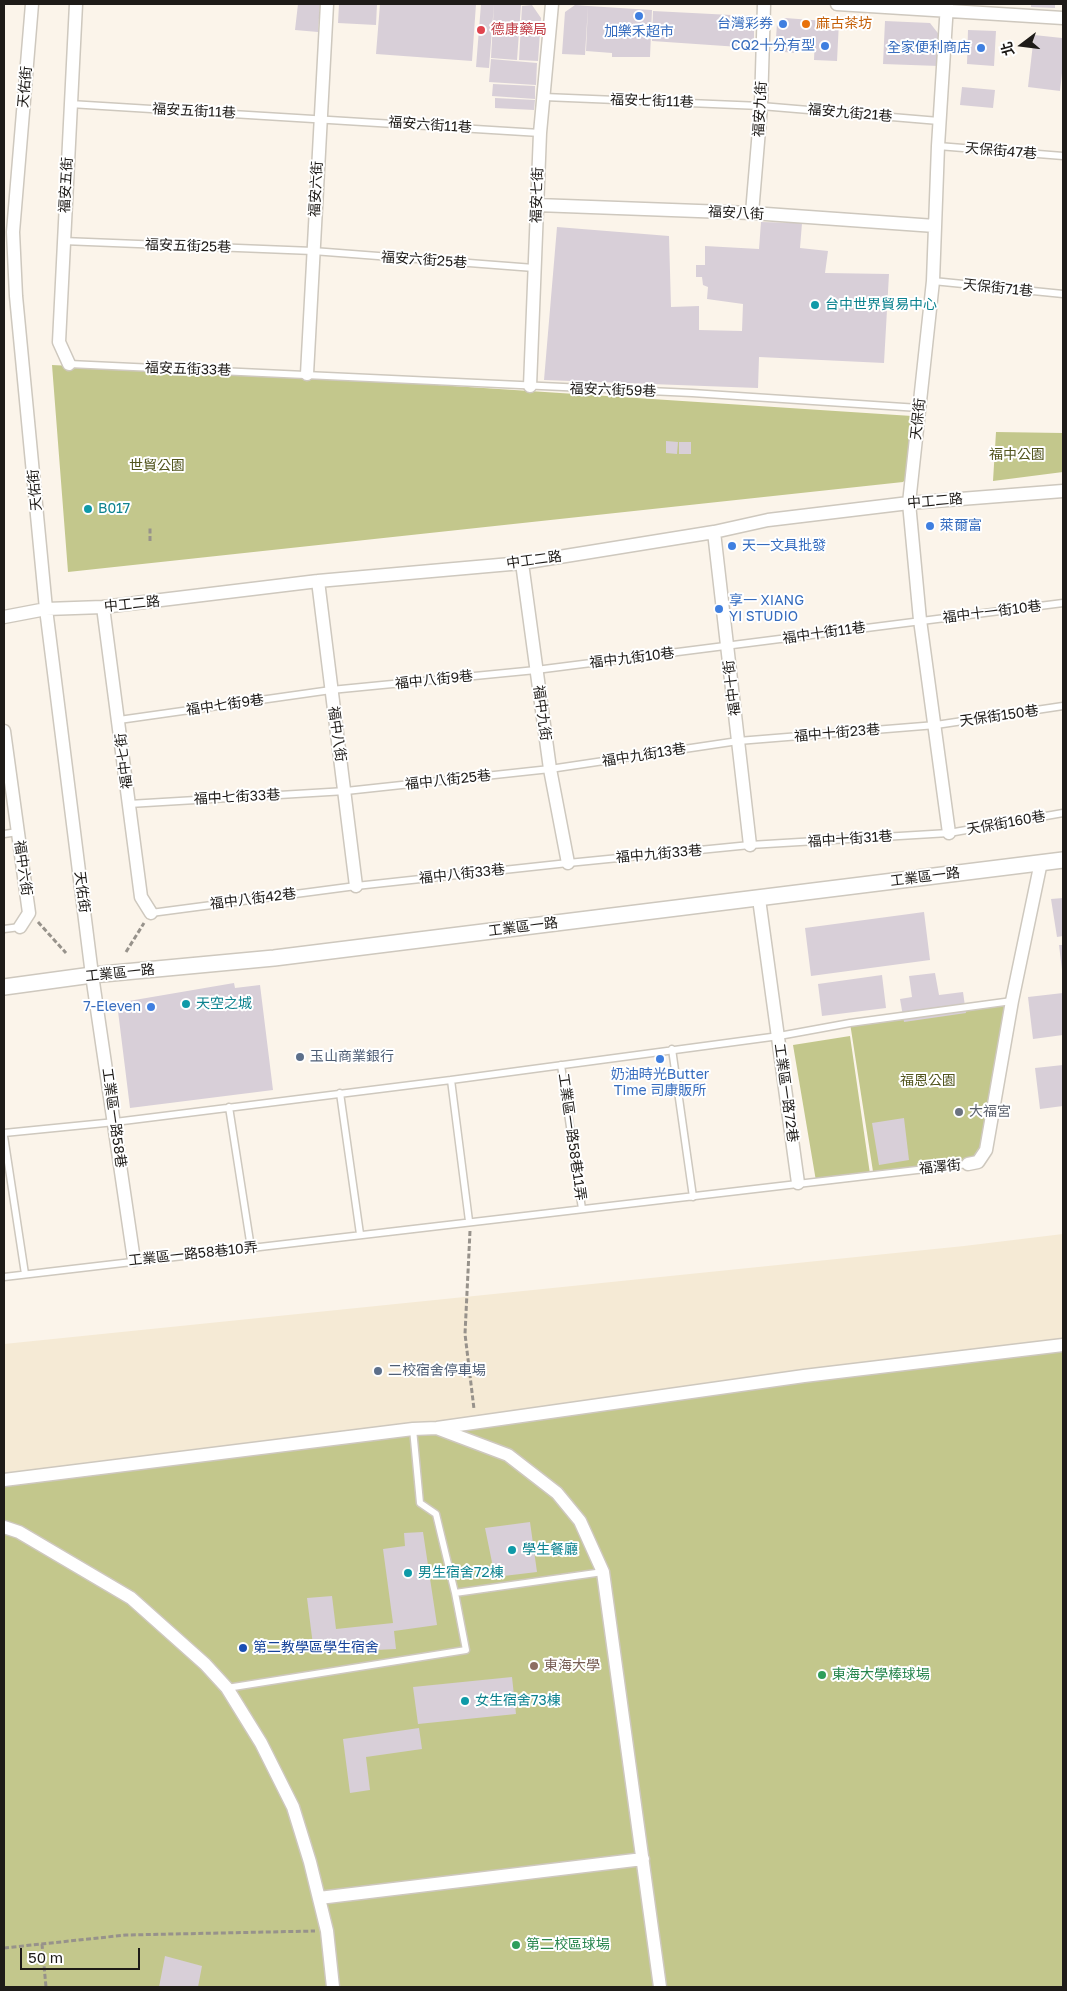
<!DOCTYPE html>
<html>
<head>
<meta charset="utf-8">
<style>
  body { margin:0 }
  #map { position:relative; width:1067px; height:1991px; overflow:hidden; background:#fbf4ea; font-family:"Golos Text","Noto Sans TC",sans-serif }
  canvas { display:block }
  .frame { position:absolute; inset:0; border:5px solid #1e1b18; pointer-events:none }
  .north { position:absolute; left:997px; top:20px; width:50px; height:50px; -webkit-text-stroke:4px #fff; paint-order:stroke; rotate:255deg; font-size:14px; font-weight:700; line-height:20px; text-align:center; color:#1e1b18 }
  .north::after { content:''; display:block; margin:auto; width:18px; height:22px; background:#1e1b18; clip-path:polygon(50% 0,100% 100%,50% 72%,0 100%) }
  .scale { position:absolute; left:20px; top:1948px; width:120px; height:22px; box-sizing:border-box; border:2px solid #1e1b18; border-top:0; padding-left:6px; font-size:15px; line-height:18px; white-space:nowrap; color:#1e1b18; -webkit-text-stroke:4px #fff; paint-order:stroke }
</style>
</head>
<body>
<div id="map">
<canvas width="1067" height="1991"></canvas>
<div class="frame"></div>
<div class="north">北</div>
<div class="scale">50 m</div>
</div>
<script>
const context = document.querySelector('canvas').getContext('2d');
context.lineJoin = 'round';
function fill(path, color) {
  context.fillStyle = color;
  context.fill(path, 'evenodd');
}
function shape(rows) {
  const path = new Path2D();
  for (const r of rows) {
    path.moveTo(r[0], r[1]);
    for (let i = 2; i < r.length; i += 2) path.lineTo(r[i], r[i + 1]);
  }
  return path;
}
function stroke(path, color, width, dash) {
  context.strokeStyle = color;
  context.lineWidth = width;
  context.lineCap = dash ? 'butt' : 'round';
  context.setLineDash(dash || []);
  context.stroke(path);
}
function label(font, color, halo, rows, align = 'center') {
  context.font = font + ' "Golos Text","Noto Sans TC",sans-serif';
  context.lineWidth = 4;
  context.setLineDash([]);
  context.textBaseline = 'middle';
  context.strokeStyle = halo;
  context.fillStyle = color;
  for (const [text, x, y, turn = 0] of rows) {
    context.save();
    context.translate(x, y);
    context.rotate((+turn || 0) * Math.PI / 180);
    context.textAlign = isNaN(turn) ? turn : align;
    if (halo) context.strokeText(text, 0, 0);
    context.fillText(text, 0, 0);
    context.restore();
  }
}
fill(shape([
  [1063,1234,1063,1987,4,1987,4,1344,964,1246]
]), '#f5ead5');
fill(shape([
  [52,365,361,380,912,416,918,422,913,472,903,482,68,572],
  [996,432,1063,433,1063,472,993,481],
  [1012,1001,978,1162,874,1178,850,1023],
  [850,1036,870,1174,816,1181,793,1045],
  [1063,1345,1063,1987,4,1987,4,1481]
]), '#c3c78c');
fill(shape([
  [298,4,320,4,318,32,295,30],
  [339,4,377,4,376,25,338,23],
  [380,4,476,4,472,61,376,54],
  [481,4,494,4,489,68,476,67],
  [494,4,521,5,517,60,491,58],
  [1031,4,1055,4,1055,8,1031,7],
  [532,5,541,18,538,61,519,60,522,6],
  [575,5,588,6,585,55,562,54,565,12],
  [588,6,652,10,650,57,612,57,612,53,586,51],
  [653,11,751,16,754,22,754,48,652,41],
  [785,18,839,22,837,61,814,60,815,36,814,44,796,43,795,53,775,51,777,24],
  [885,21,930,23,941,37,939,66,883,64],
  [968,30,996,31,994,66,967,64],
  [1034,35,1062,38,1063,64,1060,91,1028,87],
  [491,59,537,63,536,85,489,82],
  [493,84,535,86,535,99,492,96],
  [962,87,995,90,993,108,960,105],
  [495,98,535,100,534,110,495,108],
  [761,222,802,223,800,248,828,251,825,273,889,274,884,363,759,357,758,388,544,380,557,227,669,236,671,307,699,306,699,330,742,331,743,304,707,299,708,287,703,285,702,277,696,277,696,265,705,265,705,246,759,249],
  [666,441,678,442,677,454,666,453],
  [679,442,691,442,691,454,679,454],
  [1063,898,1063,936,1057,937,1051,899],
  [924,912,930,960,811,976,805,928],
  [1059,945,1063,945,1063,970,1062,970],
  [935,973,939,995,963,992,966,1013,904,1022,900,999,912,997,909,976],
  [882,975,886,1008,822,1016,818,984],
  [234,983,235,988,260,985,273,1090,130,1108,117,1003],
  [1063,993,1063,1035,1033,1039,1028,997],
  [1063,1065,1063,1106,1040,1109,1035,1068],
  [904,1118,909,1160,879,1165,872,1123],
  [530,1522,537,1572,495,1577,485,1528],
  [423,1532,437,1625,394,1631,396,1649,314,1653,307,1598,332,1596,336,1629,393,1623,383,1549,405,1546,404,1533],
  [512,1677,516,1714,418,1724,413,1687],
  [419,1728,422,1749,366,1757,370,1790,350,1793,343,1739],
  [165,1956,202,1966,198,1987,159,1987]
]), '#d8cfd8');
const service = shape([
  [544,97,761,106,939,121],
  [70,104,540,133],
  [938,146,1063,156],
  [63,241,313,251,534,268],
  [933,281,1063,294],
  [69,364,692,393,919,408],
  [119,720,331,690,536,670,1063,603],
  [129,804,346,791,550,769,738,741,936,725,1063,706],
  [4,834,18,832],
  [151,913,356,886,568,863,750,845,949,833,1063,813],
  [4,929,20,927],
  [672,1049,693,1197],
  [561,1065,582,1209],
  [451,1080,469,1221],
  [340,1093,360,1234],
  [229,1107,251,1248],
  [4,1133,115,1122,451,1080,779,1036,850,1023,1012,1001],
  [4,1136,25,1274],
  [4,1277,968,1164],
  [413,1429,420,1503,436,1514,455,1593,603,1572],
  [227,1688,466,1650,455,1593]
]);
const minor = shape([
  [32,4,13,232,16,296,46,609,92,975,134,1260],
  [837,4,1063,18],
  [947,4,938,146,933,281,909,503,920,620,949,833],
  [537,205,752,213,935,226],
  [752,213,761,106,764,4],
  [69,364,59,342,76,4],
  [307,374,327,4],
  [530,386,540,133,552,4],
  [714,532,750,845],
  [522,563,550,769,568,863],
  [318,581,356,886],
  [103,607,141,897,151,913],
  [4,617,46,609,103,607,318,581,522,563,714,532,768,520,909,503,1063,491],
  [4,731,29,913,20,927],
  [759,899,798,1183],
  [968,1164,978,1162,986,1150,1012,1001,1041,862],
  [439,1429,508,1455,557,1493,580,1521,603,1572,660,1987],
  [4,1480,413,1429,437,1428,804,1376,1063,1345],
  [4,1527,19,1532,131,1598,205,1664,227,1688,261,1743,293,1807,310,1862,327,1931,333,1987],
  [319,1898,643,1859]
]);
const tertiary = shape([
  [4,987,92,975,274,958,1063,860]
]);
stroke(service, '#cec8be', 9);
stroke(minor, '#cec8be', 15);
stroke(tertiary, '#cec8be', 18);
stroke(shape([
  [150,541,150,528],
  [38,922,66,953],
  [126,952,144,923],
  [470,1231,465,1334,474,1409],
  [42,1944,46,1987],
  [4,1948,126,1935,315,1931]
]), '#97928b', 3, [5, 2.5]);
stroke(service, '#fff', 6);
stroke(minor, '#fff', 12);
stroke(tertiary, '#fff', 15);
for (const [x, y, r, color] of [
  [639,16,5,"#3f7fe0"],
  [783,24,5,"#3f7fe0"],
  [806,24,5,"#e8710a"],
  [481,30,5,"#e0444e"],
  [825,46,5,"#3f7fe0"],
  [981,48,5,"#3f7fe0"],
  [815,305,5,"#0f9aa8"],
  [88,509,5,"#0f9aa8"],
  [930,526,5,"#3f7fe0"],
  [732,546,5,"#3f7fe0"],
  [719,609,5,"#3f7fe0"],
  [186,1004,5,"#0f9aa8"],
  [151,1007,5,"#3f7fe0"],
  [300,1057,5,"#5c6f8a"],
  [660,1059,5,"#3f7fe0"],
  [959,1112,5,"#6b7280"],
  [378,1371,5,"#5c6f8a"],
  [512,1550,5,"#0f9aa8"],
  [408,1573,5,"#0f9aa8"],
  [243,1648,5,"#1a4fb4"],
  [534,1666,5,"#8d6e63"],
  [822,1675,5,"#2e9e5b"],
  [465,1701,5,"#0f9aa8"],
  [516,1945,5,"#2e9e5b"]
]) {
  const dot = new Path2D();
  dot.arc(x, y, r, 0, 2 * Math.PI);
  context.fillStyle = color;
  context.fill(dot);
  stroke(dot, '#fff', 2);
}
label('14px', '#366cbe', '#fff', [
  ["台灣彩券",773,24],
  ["加樂禾超市",639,32,"center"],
  ["CQ2十分有型",815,46],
  ["全家便利商店",971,48],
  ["萊爾富",940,526,"left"],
  ["天一文具批發",742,546,"left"],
  ["享一 XIANG",729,601,"left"],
  ["YI STUDIO",729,617,"left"],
  ["7-Eleven",141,1007],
  ["奶油時光Butter",660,1075,"center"],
  ["Time 司康販所",660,1091,"center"]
], 'right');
label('14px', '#c56008', '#fff', [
  ["麻古茶坊",816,24]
], 'left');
label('14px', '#be3a42', '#fff', [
  ["德康藥局",491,30]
], 'left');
label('14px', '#1e1b18', '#fff', [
  ["天佑街",25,87,-85],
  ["福安七街11巷",652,101,2],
  ["福安九街",760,109,-87],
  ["福安五街11巷",194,111,3],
  ["福安九街21巷",850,113,5],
  ["福安六街11巷",430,125,4],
  ["天保街47巷",1001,151,5],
  ["福安五街",66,185,-87],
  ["福安六街",316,189,-87],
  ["福安七街",537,195,-88],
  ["福安八街",736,213,3],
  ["福安五街25巷",188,246,2],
  ["福安六街25巷",424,260,4],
  ["天保街71巷",998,288,6],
  ["福安五街33巷",188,369,2],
  ["福安六街59巷",613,390,2],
  ["天保街",918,419,-84],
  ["天佑街",35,490,-95],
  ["中工二路",935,501,-5],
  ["中工二路",534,560,-8],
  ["中工二路",132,604,-6],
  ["福中十一街10巷",992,612,-7],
  ["福中十街11巷",824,633,-8],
  ["福中九街10巷",632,658,-7],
  ["福中八街9巷",434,680,-6],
  ["福中十街",732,688,-97],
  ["福中七街9巷",225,705,-8],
  ["福中九街",542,713,82],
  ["天保街150巷",999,716,-8],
  ["福中十街23巷",837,733,-5],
  ["福中八街",337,734,82],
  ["福中九街13巷",644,755,-9],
  ["福中七街",124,761,-97],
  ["福中八街25巷",448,780,-6],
  ["福中七街33巷",237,797,-3],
  ["天保街160巷",1006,823,-10],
  ["福中十街31巷",850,839,-4],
  ["福中九街33巷",659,854,-5],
  ["福中六街",23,868,82],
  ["福中八街33巷",462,874,-6],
  ["工業區一路",925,877,-7],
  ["天佑街",82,892,83],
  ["福中八街42巷",253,899,-7],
  ["工業區一路",523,927,-7],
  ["工業區一路",120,973,-6],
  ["工業區一路72巷",786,1093,82],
  ["工業區一路58巷",114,1118,82],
  ["工業區一路58巷11弄",572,1137,82],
  ["福澤街",940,1167,-6],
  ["工業區一路58巷10弄",193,1254,-6]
]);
label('14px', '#0d838f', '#fff', [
  ["台中世界貿易中心",825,305],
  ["B017",98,509],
  ["天空之城",196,1004],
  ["學生餐廳",522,1550],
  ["男生宿舍72棟",418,1573],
  ["女生宿舍73棟",475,1701]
], 'left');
label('14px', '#52551e', '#fff', [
  ["福中公園",1017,455],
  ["世貿公園",157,466],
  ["福恩公園",928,1081]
]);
label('14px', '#4e5e75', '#fff', [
  ["玉山商業銀行",310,1057],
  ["二校宿舍停車場",388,1371]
], 'left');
label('14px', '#5b616d', '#fff', [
  ["大福宮",969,1112]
], 'left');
label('14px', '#164399', '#fff', [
  ["第二教學區學生宿舍",253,1648]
], 'left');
label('14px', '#785e54', '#fff', [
  ["東海大學",544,1666]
], 'left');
label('14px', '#27864d', '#fff', [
  ["東海大學棒球場",832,1675],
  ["第二校區球場",526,1945]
], 'left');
</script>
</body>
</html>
